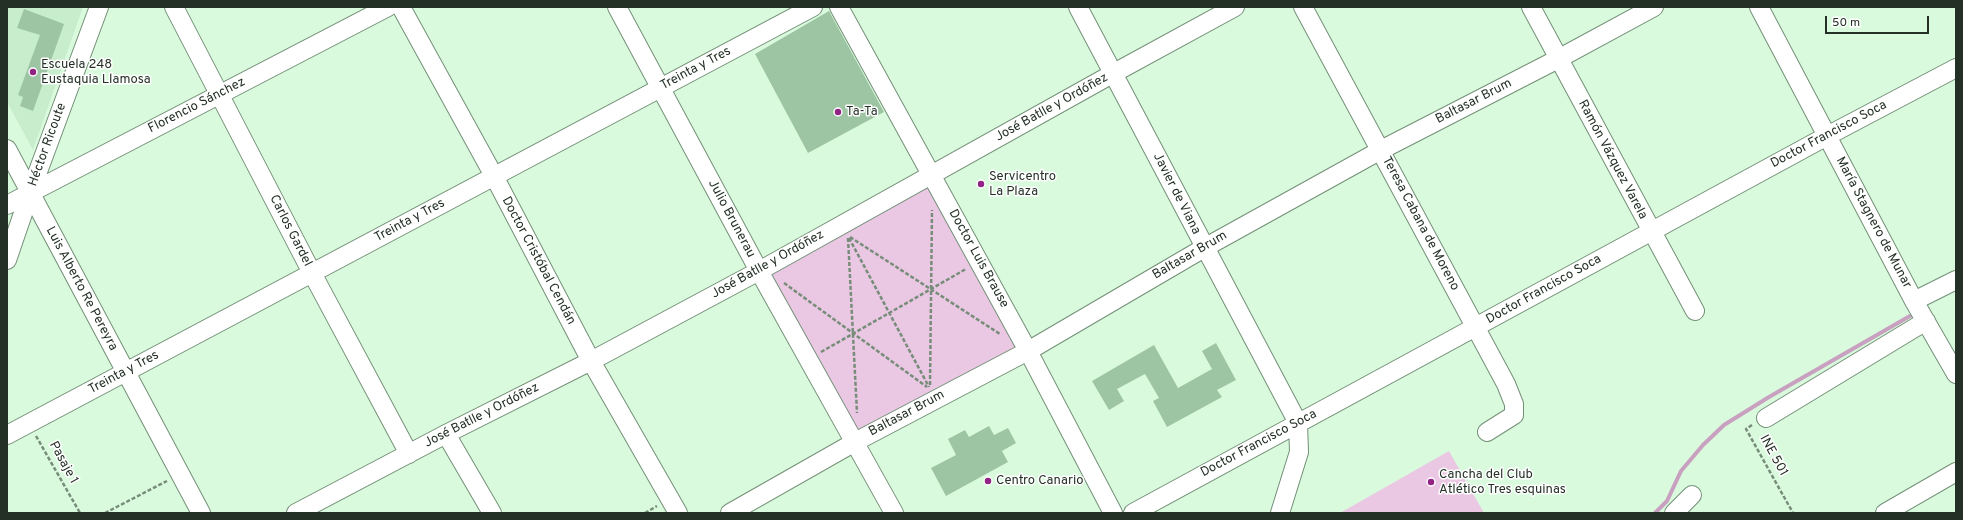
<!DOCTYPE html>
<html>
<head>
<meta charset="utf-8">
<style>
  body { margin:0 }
  #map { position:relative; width:1963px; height:520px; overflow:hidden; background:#dafade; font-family:Overpass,sans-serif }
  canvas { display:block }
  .frame { position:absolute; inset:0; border:8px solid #243026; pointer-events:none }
  .scale { position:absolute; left:1825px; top:16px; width:104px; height:18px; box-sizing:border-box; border:2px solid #243026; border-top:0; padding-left:5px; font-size:12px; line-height:14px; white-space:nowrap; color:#243026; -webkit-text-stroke:3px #fff; paint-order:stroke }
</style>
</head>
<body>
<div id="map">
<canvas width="1963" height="520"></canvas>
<div class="frame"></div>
<div class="scale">50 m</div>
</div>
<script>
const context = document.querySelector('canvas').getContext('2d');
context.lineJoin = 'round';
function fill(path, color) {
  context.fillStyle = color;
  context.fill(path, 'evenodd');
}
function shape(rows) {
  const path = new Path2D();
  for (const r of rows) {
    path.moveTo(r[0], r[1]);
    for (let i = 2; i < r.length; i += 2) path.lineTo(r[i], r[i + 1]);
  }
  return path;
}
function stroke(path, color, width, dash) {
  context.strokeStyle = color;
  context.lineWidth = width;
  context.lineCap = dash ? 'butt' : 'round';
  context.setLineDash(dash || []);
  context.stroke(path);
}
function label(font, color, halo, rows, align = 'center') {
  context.font = font + ' Overpass,sans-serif';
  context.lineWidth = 3;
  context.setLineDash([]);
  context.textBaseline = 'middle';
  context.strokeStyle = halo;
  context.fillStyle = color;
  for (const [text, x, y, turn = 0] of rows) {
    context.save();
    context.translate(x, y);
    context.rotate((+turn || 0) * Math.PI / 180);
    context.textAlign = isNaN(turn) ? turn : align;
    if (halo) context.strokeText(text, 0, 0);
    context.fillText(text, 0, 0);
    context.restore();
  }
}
fill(shape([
  [7,7,83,7,33,150,7,102]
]), '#c7edcd');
fill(shape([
  [930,184,1020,346,856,437,767,274],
  [1449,451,1484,513,1340,513]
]), '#eac8e3');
stroke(shape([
  [1655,513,1667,501,1681,471,1703,445,1724,425,1769,397,1910,316]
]), '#c9a1c0', 4);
fill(shape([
  [24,9,64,24,33,111,20,106,23,97,18,95,40,35,17,28],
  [829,11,884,112,808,153,755,54],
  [1216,343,1236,380,1217,390,1222,397,1167,427,1153,401,1159,398,1145,374,1117,389,1124,401,1109,410,1092,381,1154,345,1178,388,1212,369,1202,351],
  [989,426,994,435,1008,428,1016,443,1002,451,1008,462,946,496,931,468,956,455,948,439,965,430,969,437]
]), '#9ec5a3');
const minor = shape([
  [174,7,312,273,409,454],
  [401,7,494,176,591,361,678,513],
  [617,7,759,271,894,513],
  [839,7,1028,351,1113,513],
  [1078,7,1298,423,1299,452,1280,513],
  [1303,7,1506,384,1514,404,1514,415,1487,432],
  [1531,7,1695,311],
  [1759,7,1914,301,1956,374],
  [7,149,201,513],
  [7,205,388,7],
  [7,260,30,193,99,7],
  [1914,301,1956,280],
  [1766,418,1926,321],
  [446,434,492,513],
  [7,435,813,7],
  [296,513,446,434,591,361,759,271,1114,73,1235,7],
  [730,513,855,442,1028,351,1204,248,1381,150,1558,59,1654,7],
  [1133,513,1827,136,1956,68],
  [1674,513,1692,495],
  [1885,513,1956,472]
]);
stroke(minor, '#739077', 20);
stroke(shape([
  [850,237,1000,334],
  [848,238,857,413],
  [849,238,929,387],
  [784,283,927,387],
  [821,352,966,269],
  [930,385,932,210],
  [1752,425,1746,429,1793,513],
  [36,436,80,513],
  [105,513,167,481],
  [645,513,657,506]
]), '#778d7a', 2.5, [4, 2]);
stroke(minor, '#fff', 18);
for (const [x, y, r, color] of [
  [33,72,4,"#922384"],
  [838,112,4,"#922384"],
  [981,184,4,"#922384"],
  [988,481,4,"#922384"],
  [1431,482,4,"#922384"]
]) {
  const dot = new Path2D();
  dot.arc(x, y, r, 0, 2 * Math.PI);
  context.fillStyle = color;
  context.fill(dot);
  stroke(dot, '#fff', 1.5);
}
label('13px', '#243026', '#fff', [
  ["Escuela 248",41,65],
  ["Eustaquia Llamosa",41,80],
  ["Ta-Ta",846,112],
  ["Servicentro",989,177],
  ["La Plaza",989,192],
  ["Cancha del Club",1439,475],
  ["Atlético Tres esquinas",1439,490],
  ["Centro Canario",996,481]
], 'left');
label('13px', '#243026', '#fff', [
  ["Treinta y Tres",696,69,-28],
  ["Baltasar Brum",1474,102,-27],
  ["Florencio Sánchez",197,106,-27],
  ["José Batlle y Ordóñez",1052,108,-29],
  ["Doctor Francisco Soca",1829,135,-28],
  ["Héctor Ricoute",48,145,-70],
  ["Ramón Vázquez Varela",1612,160,62],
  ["Javier de Viana",1176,194,63],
  ["Julio Brunerau",731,219,62],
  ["Treinta y Tres",410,221,-28],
  ["María Stagnero de Munar",1873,223,62],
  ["Teresa Cabana de Moreno",1420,224,62],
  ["Carlos Gardel",290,231,63],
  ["Baltasar Brum",1190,256,-30],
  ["Doctor Luis Brause",978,259,61],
  ["Doctor Cristóbal Cendán",538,261,62],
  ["José Batlle y Ordóñez",768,265,-29],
  ["Luis Alberto Re Pereyra",81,289,62],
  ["Doctor Francisco Soca",1544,290,-29],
  ["Treinta y Tres",124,373,-28],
  ["Baltasar Brum",907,414,-28],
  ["José Batlle y Ordóñez",482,416,-27],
  ["Doctor Francisco Soca",1259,444,-28],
  ["INE 501",1773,456,61],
  ["Pasaje 1",63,463,61]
]);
</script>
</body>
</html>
